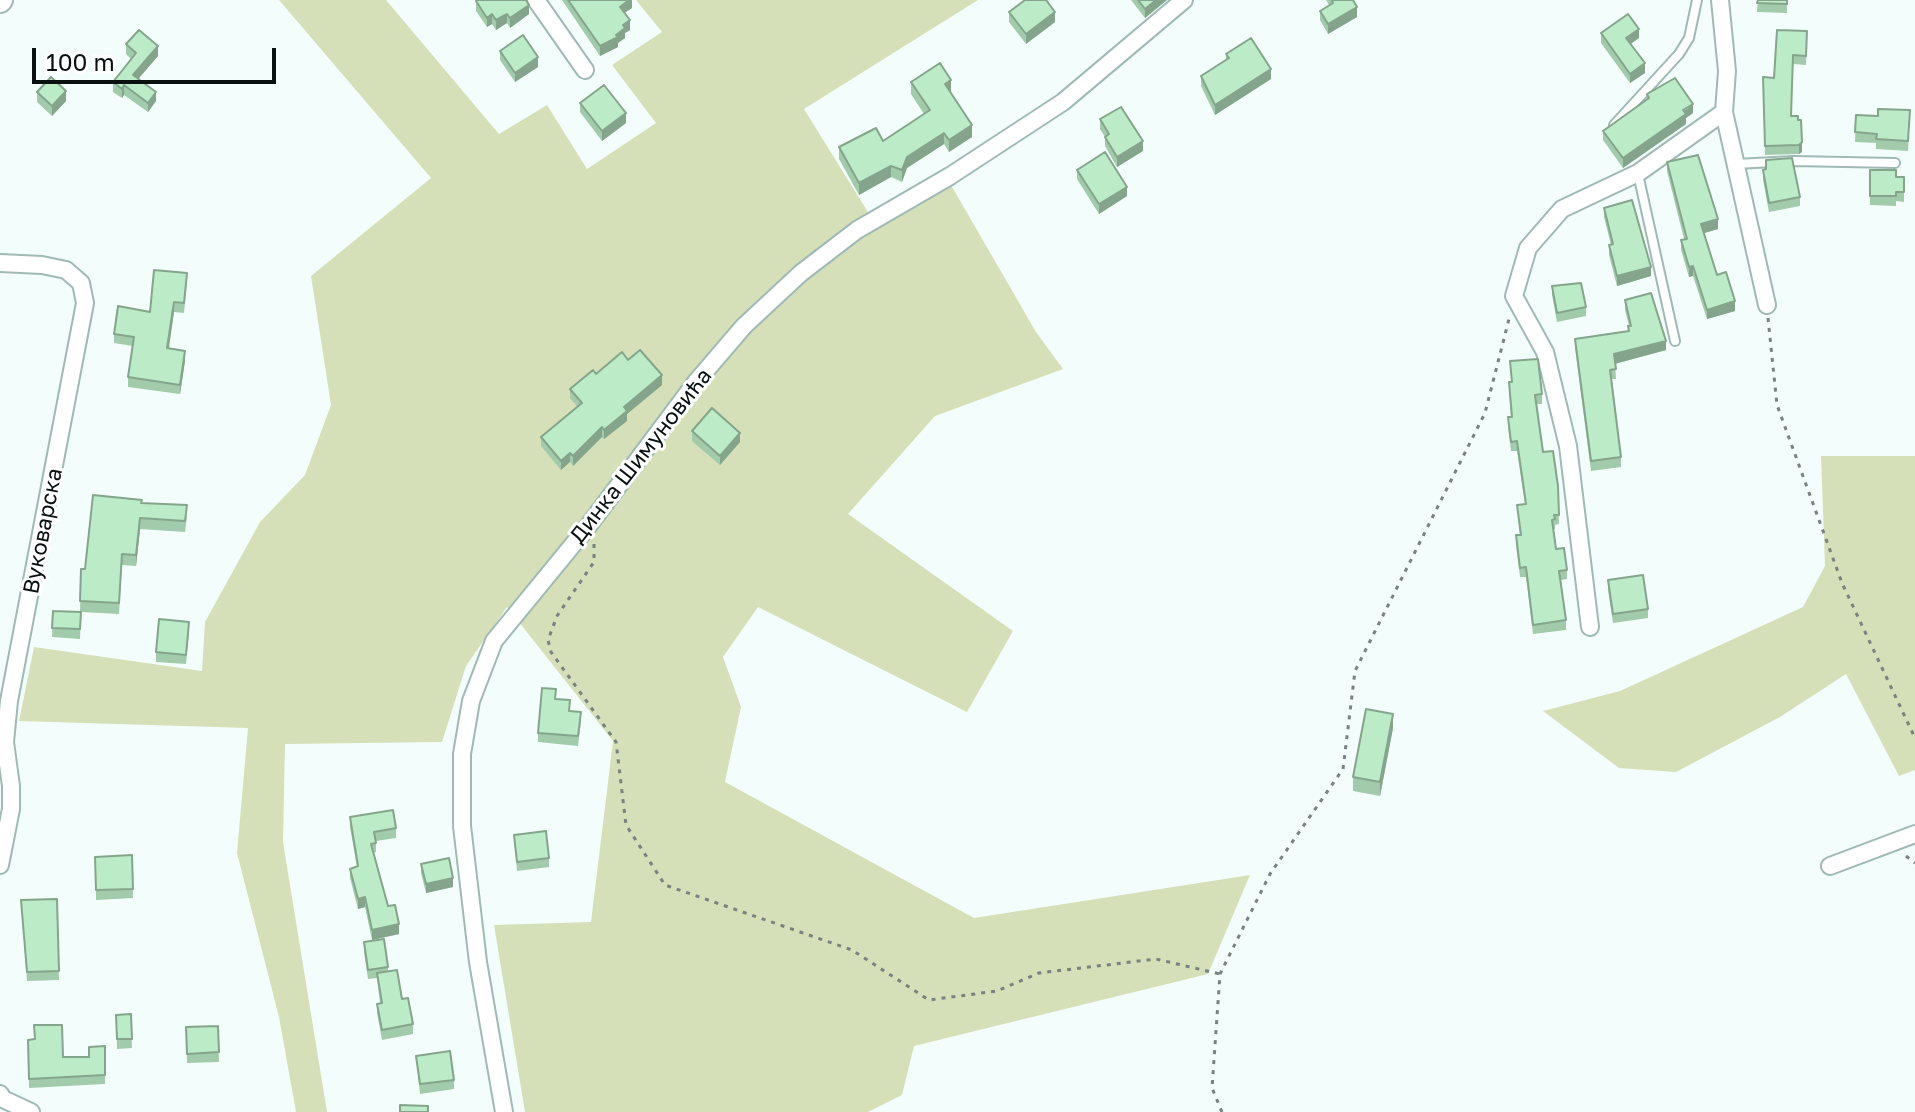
<!DOCTYPE html>
<html>
<head>
<meta charset="utf-8">
<style>
  body { margin:0 }
  #map { position:relative; width:1915px; height:1112px; overflow:hidden; background:#f3fefc; font-family:"Golos Text",sans-serif }
  canvas { display:block }
  .scale { position:absolute; left:32px; top:48px; width:244px; height:36px; box-sizing:border-box; border:4px solid #081110; border-top:0; padding-left:10px; font-size:24px; line-height:28px; white-space:nowrap; color:#081110; -webkit-text-stroke:6px #fff; paint-order:stroke }
</style>
</head>
<body>
<div id="map">
<canvas width="1915" height="1112"></canvas>
<div class="scale">100 m</div>
</div>
<script>
const context = document.querySelector('canvas').getContext('2d');
context.lineJoin = 'round';
function fill(path, color) {
  context.fillStyle = color;
  context.fill(path, 'evenodd');
}
function shape(rows) {
  const path = new Path2D();
  for (const r of rows) {
    path.moveTo(r[0], r[1]);
    for (let i = 2; i < r.length; i += 2) path.lineTo(r[i], r[i + 1]);
  }
  return path;
}
function stroke(path, color, width, dash) {
  context.strokeStyle = color;
  context.lineWidth = width;
  context.lineCap = dash ? 'butt' : 'round';
  context.setLineDash(dash || []);
  context.stroke(path);
}
function label(font, color, halo, rows, align = 'center') {
  context.font = font + ' "Golos Text",sans-serif';
  context.lineWidth = 6;
  context.setLineDash([]);
  context.textBaseline = 'middle';
  context.strokeStyle = halo;
  context.fillStyle = color;
  for (const [text, x, y, turn = 0] of rows) {
    context.save();
    context.translate(x, y);
    context.rotate((+turn || 0) * Math.PI / 180);
    context.textAlign = isNaN(turn) ? turn : align;
    if (halo) context.strokeText(text, 0, 0);
    context.fillText(text, 0, 0);
    context.restore();
  }
}
fill(shape([
  [279,0,386,0,499,134,547,105,587,169,656,123,612,65,662,32,636,0,978,0,804,109,876,225,951,185,1036,332,1063,369,935,416,848,514,1013,631,967,712,758,607,723,657,741,707,725,782,974,918,1250,875,1208,974,914,1046,902,1095,868,1112,525,1112,494,925,591,922,613,741,507,607,466,666,442,742,285,744,283,842,327,1112,296,1112,279,1017,237,853,248,728,19,721,34,647,202,671,205,622,260,522,305,475,331,405,311,276,431,178],
  [1821,456,1915,456,1915,770,1899,776,1846,674,1780,717,1676,772,1619,768,1543,711,1620,691,1803,607,1825,566]
]), '#d5e0b8');
const service = shape([
  [1614,125,1679,54,1689,38,1697,0],
  [1736,164,1793,161,1895,163],
  [1638,174,1675,341]
]);
const minor = shape([
  [536,0,585,70],
  [1720,0,1727,71,1724,112,1767,305],
  [0,263,42,265,66,270,81,283,85,303,9,701,5,742,11,786,11,809,0,865],
  [1590,627,1568,446,1545,352,1514,296,1528,248,1562,209,1638,173,1724,112],
  [1830,866,1915,834],
  [0,1094,3,1099,31,1112],
  [504,1112,478,962,462,826,462,754,471,701,494,641,589,525,696,382,744,326,801,273,857,230,950,176,1063,102,1184,0]
]);
const secondary = shape([
  [0,1,1,0]
]);
stroke(service, '#9fbab5', 12);
stroke(minor, '#9fbab5', 20);
stroke(secondary, '#9fbab5', 26);
stroke(shape([
  [1768,318,1777,405,1842,583,1915,738],
  [594,544,594,562,557,616,548,640,551,652,616,742,626,825,665,885,852,950,929,1000,997,991,1039,973,1156,959,1220,974],
  [1906,856,1915,863],
  [1222,1112,1212,1088,1220,974,1270,874,1343,769,1355,671,1485,413,1509,319]
]), '#788280', 3, [4, 6]);
stroke(service, '#fff', 8);
stroke(minor, '#fff', 16);
stroke(secondary, '#fff', 22);
fill(shape([
  [562,0,632,0,632,8,624,13,630,30,625,33,625,38,618,43,618,47,600,56],
  [1131,0,1167,0,1145,18],
  [1326,0,1353,0,1357,17,1328,34,1320,20,1320,11,1329,5],
  [1758,0,1787,0,1787,13,1757,12],
  [476,1,529,14,510,28,507,23,496,30,492,24,487,27,476,11],
  [1009,12,1055,22,1026,44,1009,22],
  [1777,30,1807,41,1806,65,1793,64,1791,116,1802,152,1799,154,1765,155,1763,77,1774,78],
  [1601,33,1639,38,1631,44,1645,73,1630,83,1601,43],
  [126,44,158,56,138,79,156,101,148,112,124,95,122,98,113,92,113,82,131,59,126,54],
  [500,51,538,67,515,82,500,60],
  [1226,54,1271,79,1215,115,1201,86,1201,76,1226,60],
  [911,82,951,92,972,137,949,152,944,144,907,168,902,182,891,177,859,195,839,159,839,147,883,141,924,114,911,94],
  [37,92,66,101,52,116,37,102],
  [1647,94,1693,113,1686,118,1686,124,1623,168,1603,140,1603,131,1647,100],
  [580,103,626,123,602,141,580,112],
  [1910,110,1908,151,1876,149,1876,143,1855,142,1856,115,1878,116],
  [1100,119,1143,151,1117,167,1105,146,1105,137,1100,129],
  [1667,162,1718,229,1704,233,1717,275,1735,311,1707,319,1693,276,1689,277,1681,250,1681,240,1684,239,1667,171],
  [1077,170,1127,196,1099,214,1077,179],
  [1763,170,1800,197,1800,206,1769,212,1763,180],
  [1870,170,1896,177,1904,177,1904,202,1896,201,1896,206,1870,205],
  [1604,208,1651,276,1617,286,1609,255,1609,245,1611,245,1604,217],
  [187,282,184,313,174,312,169,349,185,361,180,394,128,387,128,377,133,346,114,343,114,334,150,312],
  [1552,286,1586,307,1586,316,1557,322,1552,295],
  [1625,300,1666,350,1615,364,1616,379,1612,379,1621,457,1621,467,1591,471,1575,348,1575,339,1628,332,1629,326,1625,310],
  [628,360,662,385,627,414,627,421,604,439,602,437,573,466,570,462,561,470,541,446,541,437,577,406,570,398,570,389,596,374],
  [1510,361,1542,394,1542,404,1537,404,1543,452,1558,486,1559,524,1555,525,1555,529,1553,529,1556,549,1567,570,1567,579,1561,580,1566,620,1566,630,1533,634,1526,577,1520,577,1516,545,1516,535,1520,535,1517,505,1525,504,1517,451,1511,451,1508,427,1508,417,1511,417,1509,392,1509,382,1512,382],
  [692,431,740,442,720,465,692,441],
  [141,503,187,516,185,532,140,529,136,566,122,565,119,614,81,612,80,639,52,637,53,611,80,612,81,569,85,569],
  [1608,580,1648,609,1648,618,1613,623,1608,590],
  [189,632,186,664,156,662,156,652],
  [556,699,570,711,581,721,578,746,538,742,538,733],
  [1393,728,1380,796,1353,791,1353,777],
  [350,817,396,828,396,838,376,841,376,852,373,853,388,906,399,934,372,940,365,907,358,909,350,878,350,869,357,867,350,827],
  [514,835,549,858,549,867,517,871],
  [132,855,133,898,96,900,95,857],
  [421,864,453,887,426,893,421,873],
  [57,899,59,980,27,981,21,900],
  [364,942,388,967,388,971,413,1024,413,1034,382,1040,377,1013,377,1004,380,1003,377,978,368,979,364,952],
  [131,1014,132,1048,117,1049,116,1015],
  [218,1026,219,1062,187,1063,186,1027],
  [28,1040,63,1057,89,1057,105,1046,105,1084,29,1088],
  [416,1056,454,1080,454,1089,420,1094]
]), '#a2cbab');
fill(shape([
  [629,0,632,0,632,8,620,16,620,7],
  [1156,0,1167,0,1145,18,1145,9],
  [529,5,529,14,510,28,510,18],
  [1357,7,1357,17,1328,34,1328,24],
  [1055,12,1055,22,1026,44,1026,34],
  [492,14,492,24,487,27,487,18],
  [507,14,507,23,496,30,496,20],
  [630,20,630,30,625,33,625,38,618,43,618,47,600,56,600,46],
  [1639,29,1639,38,1626,47,1626,38],
  [158,46,158,56,133,85,133,75],
  [538,57,538,67,515,82,515,73],
  [1645,63,1645,73,1630,83,1630,74],
  [1271,69,1271,79,1215,115,1215,105],
  [951,80,951,92,945,96,945,84],
  [124,85,124,95,122,98,122,89],
  [66,91,66,101,52,116,52,106],
  [156,92,156,101,148,112,148,103],
  [1693,104,1693,113,1686,118,1686,124,1623,168,1623,158],
  [626,113,626,123,602,141,602,131],
  [972,125,972,137,949,152,949,140],
  [944,133,944,144,907,168,902,182,902,170,907,157],
  [1143,141,1143,151,1117,167,1117,157],
  [1802,142,1802,152,1799,154,1799,145],
  [891,166,891,177,859,195,859,183],
  [1127,187,1127,196,1099,214,1099,204],
  [1718,219,1718,229,1701,234,1701,224],
  [1693,266,1693,276,1689,277,1689,267],
  [1651,267,1651,276,1617,286,1617,276],
  [1735,301,1735,311,1707,319,1707,310],
  [174,302,174,312,167,358,167,348],
  [1666,341,1666,350,1614,364,1614,354],
  [185,351,185,361,180,394,180,385],
  [662,375,662,385,627,414,627,421,604,439,604,430,624,407],
  [602,427,602,437,573,466,573,456],
  [740,433,740,442,720,465,720,456],
  [570,453,570,462,561,470,561,461],
  [140,518,140,529,136,566,136,555],
  [1393,714,1393,728,1380,796,1380,782],
  [453,878,453,887,426,893,426,884],
  [365,897,365,907,358,909,358,899],
  [399,924,399,934,372,940,372,930]
]), '#84a58b');
const building = shape([
  [477,0,526,0,529,5,510,18,507,14,496,20,492,14,487,18,476,1,477,0],
  [568,0,629,0,620,7,630,20,623,25,625,28,616,35,618,37,600,46,568,0],
  [1025,0,1046,0,1055,12,1026,34,1009,12,1025,0],
  [1138,0,1156,0,1145,9,1138,0],
  [1332,0,1353,0,1357,7,1328,24,1320,11,1333,3,1332,0],
  [1758,0,1787,0,1787,4,1757,3,1758,0],
  [1628,14,1639,29,1626,38,1645,63,1630,74,1601,33,1628,14],
  [139,30,158,46,133,75,156,92,148,103,124,85,122,89,113,82,136,53,126,44,139,30],
  [1777,30,1807,31,1806,56,1793,55,1791,116,1798,116,1798,120,1801,120,1802,142,1799,145,1765,146,1763,77,1774,78,1777,30],
  [523,35,538,57,515,73,500,51,523,35],
  [1251,38,1271,69,1215,105,1201,76,1229,58,1226,54,1251,38],
  [940,63,951,80,945,84,972,125,949,140,944,133,907,157,902,170,891,166,859,183,839,147,876,128,883,141,930,110,911,82,940,63],
  [51,77,66,91,52,106,37,92,51,77],
  [1675,78,1693,104,1683,110,1686,114,1623,158,1603,131,1649,98,1647,94,1675,78],
  [604,85,626,113,602,131,580,103,604,85],
  [1121,107,1143,141,1117,157,1105,137,1109,134,1100,119,1121,107],
  [1878,109,1910,110,1908,141,1876,139,1877,134,1855,132,1856,115,1878,116,1878,109],
  [1105,152,1127,187,1099,204,1077,170,1105,152],
  [1698,155,1718,219,1701,224,1717,275,1726,272,1735,301,1707,310,1693,266,1689,267,1681,240,1687,239,1667,162,1698,155],
  [1792,158,1800,197,1769,203,1763,170,1766,169,1766,160,1792,158],
  [1870,170,1896,170,1896,177,1904,177,1904,192,1896,192,1896,196,1870,196,1870,170],
  [1632,200,1651,267,1617,276,1609,245,1613,244,1604,208,1632,200],
  [154,270,187,273,184,303,174,302,167,348,185,351,180,385,128,377,134,337,114,334,118,306,150,312,154,270],
  [1581,283,1586,307,1557,313,1552,286,1581,283],
  [1651,293,1666,341,1614,354,1616,369,1610,370,1621,457,1591,461,1575,339,1629,331,1628,326,1631,326,1625,300,1651,293],
  [640,350,662,375,624,407,627,411,604,430,602,427,573,456,570,453,561,461,541,437,582,403,570,389,593,370,596,374,622,352,628,360,640,350],
  [1538,359,1542,394,1535,395,1543,452,1553,451,1558,486,1559,515,1554,515,1555,519,1552,520,1556,549,1564,548,1567,570,1559,571,1566,620,1533,625,1526,567,1520,568,1516,535,1521,535,1517,505,1526,504,1517,441,1511,442,1508,417,1512,417,1509,382,1512,382,1510,361,1538,359],
  [712,408,740,433,720,456,692,431,712,408],
  [93,495,142,500,141,503,187,505,185,521,140,518,136,555,122,554,119,603,80,601,81,569,85,569,93,495],
  [1643,575,1648,609,1613,614,1608,580,1643,575],
  [53,611,81,612,80,629,52,628,53,611],
  [159,619,189,622,186,655,156,652,159,619],
  [542,688,556,689,555,699,570,700,569,711,581,712,578,736,538,733,542,688],
  [1366,709,1393,714,1380,782,1353,777,1366,709],
  [393,810,396,828,374,832,376,843,371,844,388,906,395,905,399,924,372,930,365,897,358,899,350,869,358,866,350,817,393,810],
  [546,831,549,858,517,862,514,835,546,831],
  [132,855,133,889,96,890,95,857,132,855],
  [449,858,453,878,426,884,421,864,449,858],
  [57,899,59,971,27,972,21,900,57,899],
  [384,939,388,967,368,970,364,942,384,939],
  [397,970,402,999,408,998,413,1024,382,1030,377,1004,382,1003,377,973,397,970],
  [131,1014,132,1039,117,1039,116,1015,131,1014],
  [34,1025,62,1025,63,1057,89,1057,89,1047,105,1046,105,1075,29,1079,28,1040,35,1039,34,1025],
  [218,1026,219,1052,187,1054,186,1027,218,1026],
  [450,1051,454,1080,420,1084,416,1056,450,1051],
  [400,1105,428,1106,428,1112,400,1112,400,1105]
]);
fill(building, '#bcecc7');
stroke(building, '#84a58b', 2);
label('22px', '#081110', '#fff', [
  ["Динка Шимуновића",641,456,-52],
  ["Вуковарска",43,531,-79]
]);
</script>
</body>
</html>
